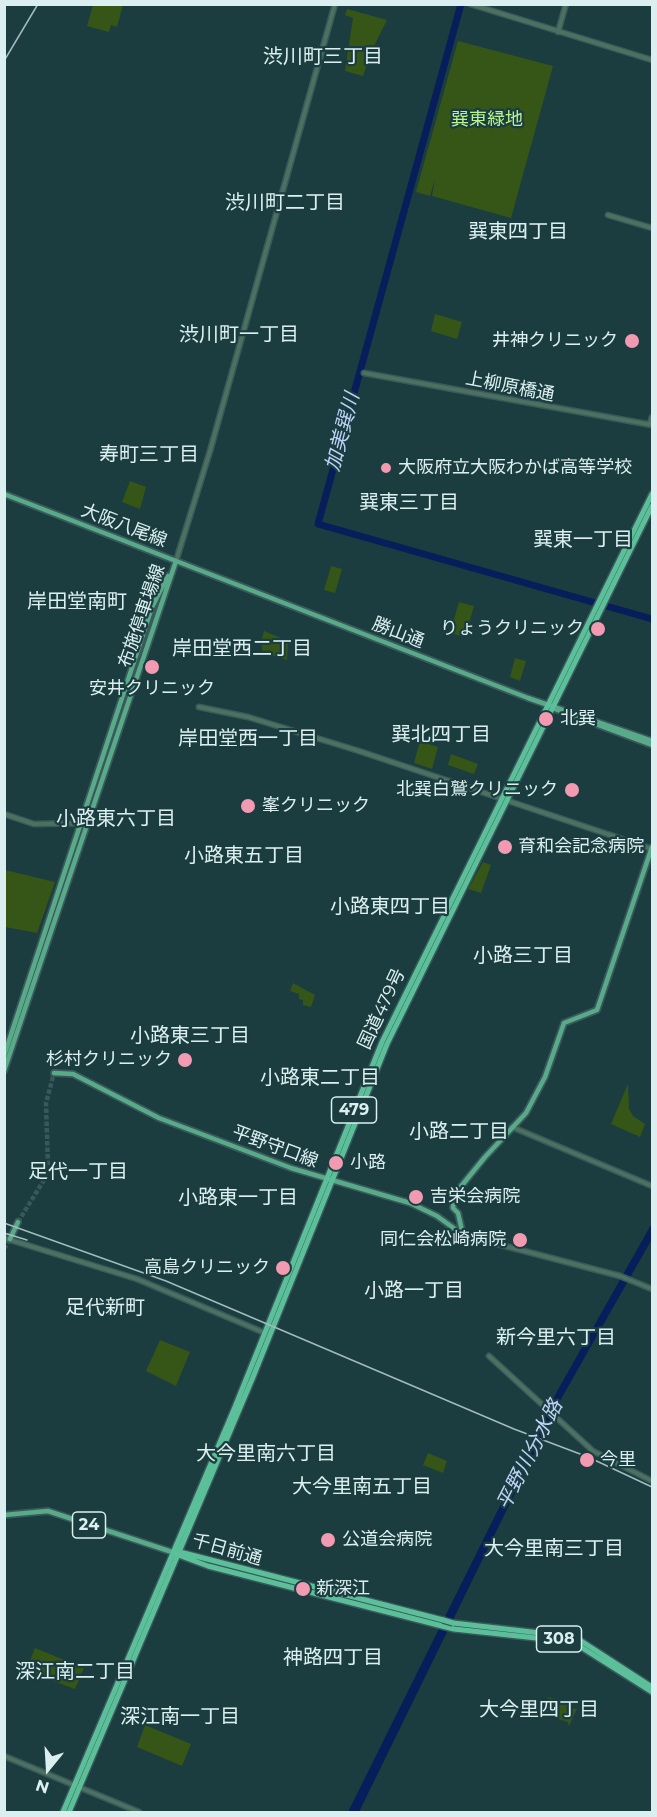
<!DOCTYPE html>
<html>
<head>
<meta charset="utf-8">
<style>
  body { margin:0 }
  #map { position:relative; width:657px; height:1817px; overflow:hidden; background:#1b3d3f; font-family:Montserrat,sans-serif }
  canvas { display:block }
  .frame { position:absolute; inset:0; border:6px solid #dceff0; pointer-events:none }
  .north { position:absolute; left:18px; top:1739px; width:60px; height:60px; -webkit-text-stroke:4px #1b3d3f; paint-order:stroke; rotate:198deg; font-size:16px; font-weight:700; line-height:24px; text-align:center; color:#dceff0 }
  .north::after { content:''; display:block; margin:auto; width:21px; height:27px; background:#dceff0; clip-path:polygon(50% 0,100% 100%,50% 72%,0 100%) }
</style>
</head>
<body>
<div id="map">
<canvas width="657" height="1817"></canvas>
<div class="frame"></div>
<div class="north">N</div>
</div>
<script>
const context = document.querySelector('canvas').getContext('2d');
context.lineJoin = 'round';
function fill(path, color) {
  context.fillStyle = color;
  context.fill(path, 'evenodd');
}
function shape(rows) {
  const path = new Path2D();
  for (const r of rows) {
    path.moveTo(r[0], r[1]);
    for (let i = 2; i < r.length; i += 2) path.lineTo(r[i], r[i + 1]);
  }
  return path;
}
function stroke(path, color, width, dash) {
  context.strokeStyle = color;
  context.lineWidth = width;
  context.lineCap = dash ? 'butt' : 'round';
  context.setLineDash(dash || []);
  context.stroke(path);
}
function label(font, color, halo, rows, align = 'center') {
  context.font = font + ' Montserrat,"Noto Sans JP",sans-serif';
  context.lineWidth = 4.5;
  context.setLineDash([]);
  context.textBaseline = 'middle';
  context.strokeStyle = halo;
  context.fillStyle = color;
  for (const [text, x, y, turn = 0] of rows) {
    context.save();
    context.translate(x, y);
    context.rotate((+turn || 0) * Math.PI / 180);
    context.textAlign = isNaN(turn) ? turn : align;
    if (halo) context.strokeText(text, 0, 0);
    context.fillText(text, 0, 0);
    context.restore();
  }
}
fill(shape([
  [93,5,123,5,117,27,111,25,109,32,87,26],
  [347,9,387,20,372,50,363,76,345,71,353,18,345,15],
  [458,41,553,66,511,218,432,196,435,179,430,196,416,192],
  [435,314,462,322,457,339,431,331],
  [130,481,146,487,140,509,122,502],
  [331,566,342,569,335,593,324,590],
  [459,602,474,606,465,637,450,633],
  [264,631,288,641,287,660,262,652,262,646,260,645],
  [515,658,526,661,520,681,510,677],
  [420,741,438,747,432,769,414,763],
  [451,754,478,764,474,774,448,765],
  [483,862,491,865,481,893,468,889],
  [5,870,55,882,37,933,5,927],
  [293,983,315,995,311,1007,303,1005,303,1000,299,999,299,994,290,991],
  [628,1084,629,1109,633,1116,645,1124,640,1137,611,1124],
  [160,1340,190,1352,176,1386,146,1371],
  [428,1453,447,1461,443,1473,423,1465],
  [35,1648,84,1668,75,1689,26,1671],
  [548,1697,569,1703,568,1708,577,1709,569,1726,568,1722,543,1714],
  [145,1725,191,1744,182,1766,137,1747]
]), '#355617');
fill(shape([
  [652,1223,652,1239,561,1399,359,1812,348,1812,555,1395]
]), '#071e5a');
stroke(shape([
  [461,4,318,524,652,619]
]), '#071e5a', 7);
stroke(shape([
  [18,1222,44,1180,48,1167,46,1103,54,1073],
  [4,1249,10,1239]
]), '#38585a', 4.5, [4.5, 2]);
const minor = shape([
  [470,4,652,60],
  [558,32,566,4],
  [608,215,652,228],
  [364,373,652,425],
  [650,424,652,417],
  [176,561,210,451,335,4],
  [199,707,248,717,359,751,652,849],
  [4,814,34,824,87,823],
  [512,1127,652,1186],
  [463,1235,620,1276,652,1289],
  [4,1238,137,1279,265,1333],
  [489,1356,593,1451,652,1481],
  [4,1756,139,1812]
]);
const major = shape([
  [4,494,528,698,652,741],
  [555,709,652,745],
  [4,1056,152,607,168,576],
  [4,1071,176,561],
  [54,1073,73,1074,159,1118,291,1168,410,1203,437,1216,463,1235],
  [463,1235,458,1213,453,1208,454,1195,485,1157,526,1113,545,1077,564,1023,597,1010,652,847],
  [10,1239,18,1222],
  [4,1515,48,1511,172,1552]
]);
const highway = shape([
  [176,1551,443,1620],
  [173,1553,208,1566,454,1629,573,1642,652,1692],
  [453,1623,575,1637,652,1687],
  [63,1812,235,1407,382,1042,652,494],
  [69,1812,253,1377,387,1044,652,506]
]);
stroke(minor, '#3a595b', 7);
stroke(major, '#3a595b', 8);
stroke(highway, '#3a595b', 8);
stroke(minor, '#4c7161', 4);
stroke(major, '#58aa89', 4.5);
stroke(highway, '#5bc099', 5);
stroke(shape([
  [4,61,38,4],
  [4,1223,166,1281,514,1429,588,1457,652,1487],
  [4,1233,27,1240]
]), '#a3bbbc', 1.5);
const highwayBridge = shape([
  [443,1620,453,1623]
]);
stroke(highwayBridge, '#3a595b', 8, []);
stroke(highwayBridge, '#5bc099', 5);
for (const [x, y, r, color] of [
  [632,341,8,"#f19ab1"],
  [386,468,6,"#f19ab1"],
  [598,629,8,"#f19ab1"],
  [152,667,8,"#f19ab1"],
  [546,719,8,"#f19ab1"],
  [572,790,8,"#f19ab1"],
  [248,806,8,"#f19ab1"],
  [505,847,8,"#f19ab1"],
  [185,1060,8,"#f19ab1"],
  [336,1163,8,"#f19ab1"],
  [416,1197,8,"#f19ab1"],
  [520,1240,8,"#f19ab1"],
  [283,1268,8,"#f19ab1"],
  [587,1460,8,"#f19ab1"],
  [328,1540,8,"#f19ab1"],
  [303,1589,8,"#f19ab1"]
]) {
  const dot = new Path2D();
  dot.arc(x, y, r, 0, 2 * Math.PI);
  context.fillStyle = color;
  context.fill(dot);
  stroke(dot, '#1b3d3f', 2);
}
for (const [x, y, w] of [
  [354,1110,45],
  [89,1525,33],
  [559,1639,45]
]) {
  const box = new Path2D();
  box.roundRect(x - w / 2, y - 13, w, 26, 4.5);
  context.fillStyle = '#1b3d3f';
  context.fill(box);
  stroke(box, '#dceff0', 1.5);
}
label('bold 16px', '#dceff0', null, [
  ["479",354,1110],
  ["24",89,1525],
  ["308",559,1639]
]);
label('18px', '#baf38f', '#1b3d3f', [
  ["巽東緑地",487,120]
]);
label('18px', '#dceff0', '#1b3d3f', [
  ["井神クリニック",618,341,"right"],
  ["大阪府立大阪わかば高等学校",398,468],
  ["りょうクリニック",584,629,"right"],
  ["安井クリニック",152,689,"center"],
  ["北巽",560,719],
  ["北巽白鷲クリニック",558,790,"right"],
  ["峯クリニック",262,806],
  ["育和会記念病院",518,847],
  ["杉村クリニック",172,1060,"right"],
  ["小路",350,1163],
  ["吉栄会病院",430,1197],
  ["同仁会松崎病院",506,1240,"right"],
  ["高島クリニック",270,1268,"right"],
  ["今里",600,1460],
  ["公道会病院",342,1540],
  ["新深江",316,1589]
], 'left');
label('18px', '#dceff0', '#1b3d3f', [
  ["上柳原橋通",510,387,11],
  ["大阪八尾線",124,526,21],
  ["布施停車場線",142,616,-71],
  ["勝山通",398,633,21],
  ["国道479号",382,1009,-65],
  ["平野守口線",275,1147,20],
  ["千日前通",227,1550,16]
]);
label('20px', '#dceff0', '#1b3d3f', [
  ["渋川町三丁目",323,57],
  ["渋川町二丁目",285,203],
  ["巽東四丁目",518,232],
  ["渋川町一丁目",239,335],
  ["寿町三丁目",149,455],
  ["巽東三丁目",409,503],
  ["巽東一丁目",583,540],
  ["岸田堂南町",77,602],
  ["岸田堂西二丁目",242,649],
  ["巽北四丁目",441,735],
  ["岸田堂西一丁目",248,739],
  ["小路東六丁目",116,819],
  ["小路東五丁目",244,856],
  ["小路東四丁目",390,907],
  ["小路三丁目",523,956],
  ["小路東三丁目",190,1036],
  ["小路東二丁目",320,1078],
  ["小路二丁目",459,1132],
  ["足代一丁目",78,1172],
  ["小路東一丁目",238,1198],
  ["小路一丁目",414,1291],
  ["足代新町",105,1308],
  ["新今里六丁目",556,1338],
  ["大今里南六丁目",266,1454],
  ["大今里南五丁目",362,1487],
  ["大今里南三丁目",554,1549],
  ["神路四丁目",333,1658],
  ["深江南二丁目",75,1672],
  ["大今里四丁目",539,1710],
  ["深江南一丁目",180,1717]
]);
label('italic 20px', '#bed1f7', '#1b3d3f', [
  ["加美巽川",343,432,-75],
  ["平野川分水路",530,1455,-63]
]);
</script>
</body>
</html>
